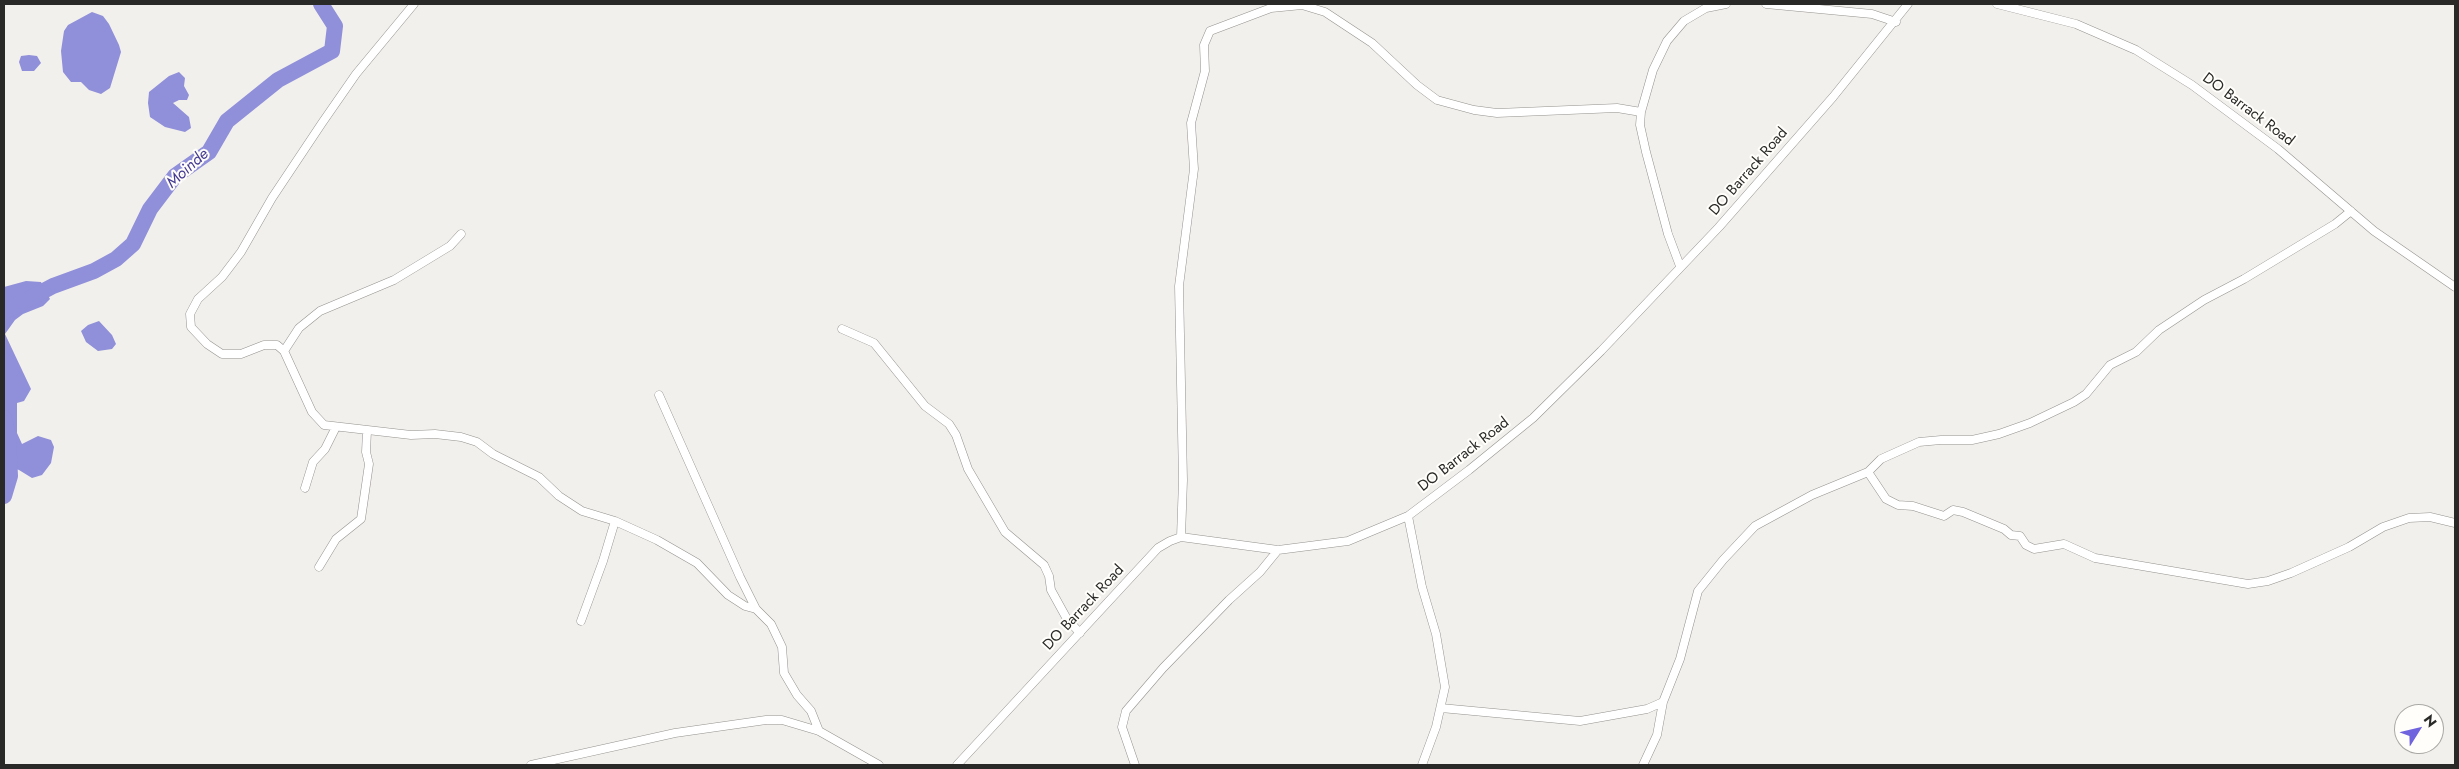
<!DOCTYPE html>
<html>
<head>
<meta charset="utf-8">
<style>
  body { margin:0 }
  #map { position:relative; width:2459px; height:769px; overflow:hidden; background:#f2f0ec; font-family:Jost,sans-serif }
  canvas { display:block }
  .frame { position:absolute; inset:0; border:5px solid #292927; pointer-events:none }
  .north { position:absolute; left:2394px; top:704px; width:50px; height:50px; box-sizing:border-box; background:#fffefb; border:1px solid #a9a9a6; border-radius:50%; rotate:54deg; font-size:14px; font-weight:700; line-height:20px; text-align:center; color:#292927 }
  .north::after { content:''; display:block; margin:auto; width:18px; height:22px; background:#7063de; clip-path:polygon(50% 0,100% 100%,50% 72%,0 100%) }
</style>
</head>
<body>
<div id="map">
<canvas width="2459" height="769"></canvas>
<div class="frame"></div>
<div class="north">N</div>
</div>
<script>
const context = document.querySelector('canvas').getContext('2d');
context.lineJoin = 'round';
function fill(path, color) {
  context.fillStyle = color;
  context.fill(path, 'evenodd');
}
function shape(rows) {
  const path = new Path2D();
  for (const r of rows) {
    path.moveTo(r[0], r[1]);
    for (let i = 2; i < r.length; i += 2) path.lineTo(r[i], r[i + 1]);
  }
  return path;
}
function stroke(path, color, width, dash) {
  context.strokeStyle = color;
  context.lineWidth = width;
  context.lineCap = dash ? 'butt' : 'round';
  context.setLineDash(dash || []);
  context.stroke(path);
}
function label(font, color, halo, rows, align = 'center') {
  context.font = font + ' Jost,sans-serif';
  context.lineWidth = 4;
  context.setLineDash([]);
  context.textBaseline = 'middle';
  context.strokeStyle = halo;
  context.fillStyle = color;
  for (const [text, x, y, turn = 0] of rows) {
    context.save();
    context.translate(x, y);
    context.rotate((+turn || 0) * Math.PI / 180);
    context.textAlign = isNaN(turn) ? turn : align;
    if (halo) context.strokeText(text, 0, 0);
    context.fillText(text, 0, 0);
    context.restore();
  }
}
fill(shape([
  [92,12,103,16,109,24,119,45,121,52,110,88,101,94,89,90,81,82,71,82,63,72,61,51,64,31,68,25],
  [29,55,37,56,41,63,34,71,22,71,19,62,21,56],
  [179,72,185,78,184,86,189,95,187,100,179,100,173,103,189,117,191,128,185,132,165,127,150,117,148,103,149,92,169,76],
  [26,281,41,282,50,299,43,306,23,314,15,320,5,334,31,389,24,401,17,403,17,433,22,444,38,436,51,440,54,447,51,463,42,475,32,478,19,470,4,465,4,287],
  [99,321,112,335,116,344,112,349,98,351,86,342,81,331,88,325]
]), '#908fd9');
stroke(shape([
  [4,312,53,286,94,271,116,259,133,244,150,209,175,176,209,152,227,121,278,80,332,51,335,26,321,4],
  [4,418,8,436,10,476,4,496]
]), '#908fd9', 16);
const minor = shape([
  [414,4,356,74,322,123,272,198,241,252,222,277,198,299,190,314,191,327,207,344,222,354,241,354,264,345,277,345,284,351,312,412,324,425,411,435,435,434,461,437,477,442,493,454,539,477,559,496,582,511,615,521,657,540,697,563,728,595,745,606,756,609],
  [1766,4,1872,14,1896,22],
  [1997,4,2076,24,2136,50,2192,85,2278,149,2374,231,2455,287],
  [1680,266,1668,234,1646,152,1640,125,1641,112,1653,70,1667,41,1684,21,1706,8,1726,4],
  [842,329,874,343,925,406,949,424,956,435,968,469,1005,532,1044,565,1049,576,1051,590,1067,619,1080,633],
  [284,351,299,328,320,311,394,280,450,246,461,234],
  [659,395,740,577,756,609,771,624,782,647,784,673,797,695,811,711,819,731],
  [1868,472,1886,499,1898,505,1913,506,1944,516,1953,510,1963,512,2004,529,2011,535,2020,536,2026,545,2034,549,2064,544,2095,558,2248,584,2268,581,2291,573,2349,547,2383,527,2409,518,2430,517,2455,523],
  [305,488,313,462,325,449,336,427],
  [1408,516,1422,587,1436,634,1445,687,1436,727,1422,765],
  [1181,537,1183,480,1179,286,1194,169,1191,123,1205,71,1204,45,1210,31,1271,8,1302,5,1325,12,1372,43,1417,85,1437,100,1474,110,1497,113,1617,108,1641,112],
  [319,567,336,539,361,519,369,464,366,452,367,431],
  [581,621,603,561,615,521],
  [1441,708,1580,721,1647,709,1663,702],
  [531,765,675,733,766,720,782,720,819,731,879,765],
  [957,765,1158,548,1170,541,1181,537,1278,550,1348,541,1408,516,1469,470,1533,418,1601,351,1719,227,1833,97,1908,4],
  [1135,765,1122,727,1126,711,1163,668,1229,600,1260,572,1278,550],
  [1643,765,1657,735,1663,702,1680,659,1698,591,1723,560,1755,526,1812,495,1868,472,1881,459,1919,442,1941,440,1972,440,1999,434,2030,423,2074,402,2086,394,2110,365,2136,352,2159,330,2204,300,2244,279,2335,224,2351,211]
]);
stroke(minor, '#94928e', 9);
stroke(minor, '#fff', 8);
label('15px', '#292927', '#fffefb', [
  ["DO Barrack Road",2248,110,37],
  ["DO Barrack Road",1749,172,-49],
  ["DO Barrack Road",1464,455,-38],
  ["DO Barrack Road",1084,608,-47]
]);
label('italic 16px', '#453b92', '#fffefb', [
  ["Moinde",188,169,-42]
]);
</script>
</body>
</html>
